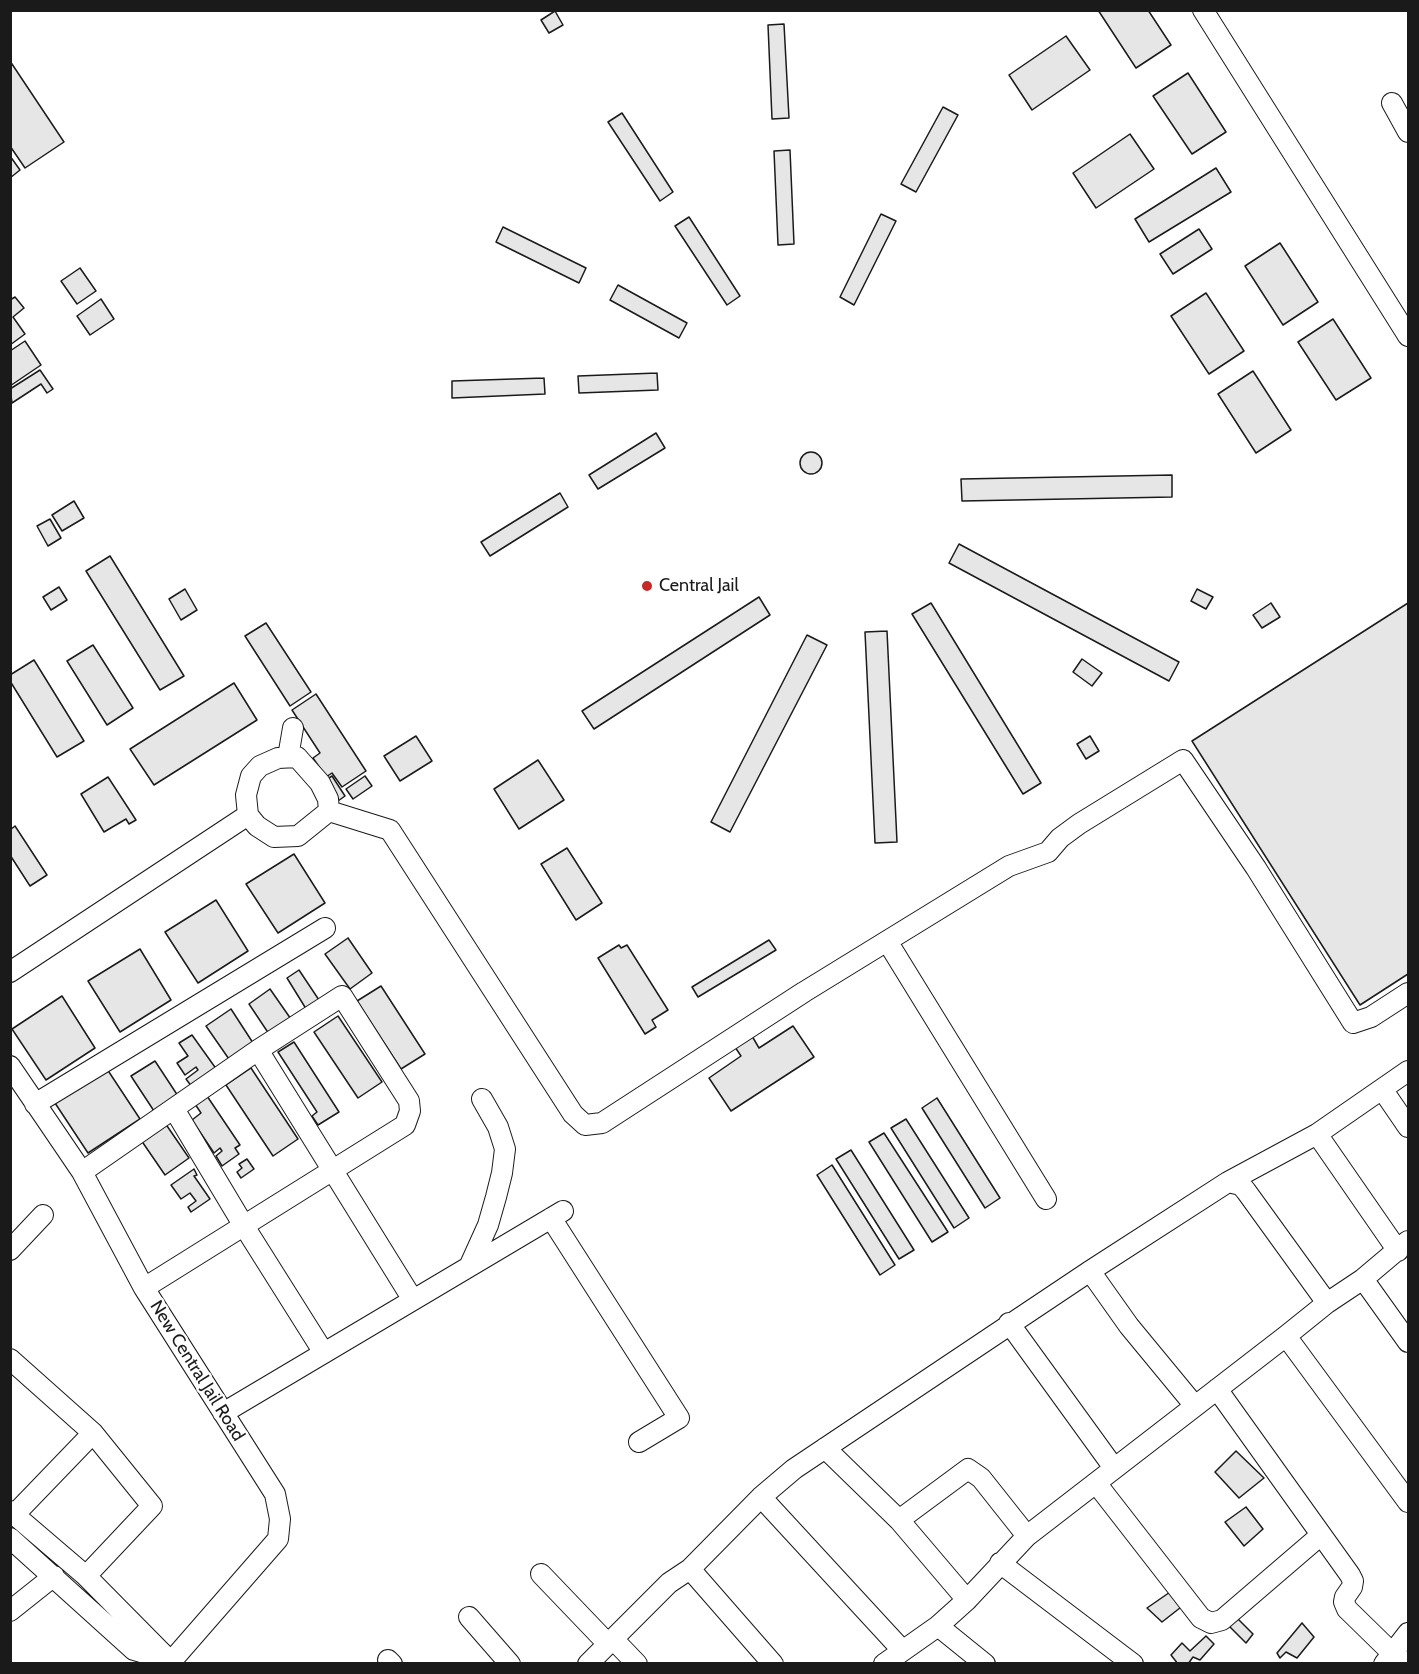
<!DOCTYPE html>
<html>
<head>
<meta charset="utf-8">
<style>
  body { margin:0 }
  #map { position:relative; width:1419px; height:1674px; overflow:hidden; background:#fff; font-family:Cabin,sans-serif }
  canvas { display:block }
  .frame { position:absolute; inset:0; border:12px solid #1a1a1a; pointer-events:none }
</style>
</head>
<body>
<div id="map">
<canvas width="1419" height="1674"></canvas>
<div class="frame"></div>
</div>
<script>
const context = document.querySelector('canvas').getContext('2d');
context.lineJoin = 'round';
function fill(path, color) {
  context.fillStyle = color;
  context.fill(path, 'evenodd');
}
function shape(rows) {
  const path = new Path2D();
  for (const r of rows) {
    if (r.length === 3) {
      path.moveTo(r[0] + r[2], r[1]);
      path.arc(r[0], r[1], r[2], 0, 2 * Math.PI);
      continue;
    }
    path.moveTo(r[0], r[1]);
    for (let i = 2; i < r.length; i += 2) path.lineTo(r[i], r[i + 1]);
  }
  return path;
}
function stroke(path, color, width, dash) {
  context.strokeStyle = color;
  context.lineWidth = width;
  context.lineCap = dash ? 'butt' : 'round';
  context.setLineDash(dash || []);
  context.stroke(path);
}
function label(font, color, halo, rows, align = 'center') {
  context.font = font + ' Cabin,sans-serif';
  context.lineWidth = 4.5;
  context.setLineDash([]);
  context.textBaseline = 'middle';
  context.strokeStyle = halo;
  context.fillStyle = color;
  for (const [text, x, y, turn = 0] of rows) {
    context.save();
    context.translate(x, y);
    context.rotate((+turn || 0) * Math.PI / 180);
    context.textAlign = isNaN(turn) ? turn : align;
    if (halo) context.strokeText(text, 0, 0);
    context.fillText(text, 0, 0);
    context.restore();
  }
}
const building = shape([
  [1098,10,1148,10,1171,45,1136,68,1098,10],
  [555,11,563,25,549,33,541,20,555,11],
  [784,24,789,118,772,119,768,25,784,24],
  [1066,36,1090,70,1032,110,1009,75,1066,36],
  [10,61,64,142,25,168,10,146,10,61],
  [1188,73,1226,132,1192,154,1153,96,1188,73],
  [943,107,958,115,916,192,901,184,943,107],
  [622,113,673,192,660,201,608,122,622,113],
  [1130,134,1154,169,1096,208,1073,173,1130,134],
  [790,150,794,244,778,245,774,151,790,150],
  [10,156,20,170,10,178,10,156],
  [1216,168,1231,192,1149,242,1135,219,1216,168],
  [881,214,896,221,854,305,840,297,881,214],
  [689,217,740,296,727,305,675,226,689,217],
  [503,227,586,268,579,283,496,242,503,227],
  [1199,229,1212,249,1173,274,1160,254,1199,229],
  [1280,243,1318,302,1283,325,1245,266,1280,243],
  [80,268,96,291,77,304,61,281,80,268],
  [618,285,687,323,679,338,610,300,618,285],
  [1206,293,1244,351,1209,374,1171,316,1206,293],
  [15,297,24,308,13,317,25,334,10,345,10,300,15,297],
  [101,299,114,319,90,335,77,316,101,299],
  [1333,319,1371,378,1336,400,1298,342,1333,319],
  [25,341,41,365,10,386,10,351,25,341],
  [40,370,53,389,47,393,41,384,12,403,10,389,40,370],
  [1253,371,1291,430,1256,453,1218,394,1253,371],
  [657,373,658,390,579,393,578,376,657,373],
  [544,378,545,394,452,398,452,381,544,378],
  [656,433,665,448,598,489,589,475,656,433],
  [811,463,11],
  [1172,475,1172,497,962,501,961,479,1172,475],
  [560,493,568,507,490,556,481,542,560,493],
  [74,501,84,518,62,531,52,515,74,501],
  [50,519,61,538,48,546,37,526,50,519],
  [959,544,1179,662,1169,681,949,563,959,544],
  [110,556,184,676,160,690,86,571,110,556],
  [59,587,67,600,51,610,43,597,59,587],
  [185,589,197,610,181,620,169,599,185,589],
  [1197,589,1213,597,1206,609,1191,601,1197,589],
  [759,597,770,615,594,729,582,711,759,597],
  [931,603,1041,783,1023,794,912,614,931,603],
  [1271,603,1280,617,1262,628,1253,615,1271,603],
  [1408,603,1408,974,1360,1005,1192,741,1408,603],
  [266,623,311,692,290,706,245,636,266,623],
  [887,631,897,842,875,843,865,632,887,631],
  [807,635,827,645,730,832,711,822,807,635],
  [93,645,133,708,107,725,67,661,93,645],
  [1082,659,1102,673,1092,686,1073,672,1082,659],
  [34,660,84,741,57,757,10,681,10,675,34,660],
  [234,683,257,720,154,785,130,749,234,683],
  [316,694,366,771,342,787,332,773,326,777,313,758,320,753,292,710,316,694],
  [416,736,432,761,400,781,384,756,416,736],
  [1090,736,1099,751,1086,759,1077,744,1090,736],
  [538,760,564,800,519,829,494,789,538,760],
  [332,776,345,796,338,801,324,781,332,776],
  [365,776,372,786,353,799,346,789,365,776],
  [108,777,136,820,129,824,126,819,104,832,81,794,108,777],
  [15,826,47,875,30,886,10,855,10,830,15,826],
  [567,848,602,903,576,920,541,864,567,848],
  [294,854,325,903,278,933,246,884,294,854],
  [216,900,248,951,198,983,165,932,216,900],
  [348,938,372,973,350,989,325,954,348,938],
  [769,940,776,950,698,997,692,987,769,940],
  [619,945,621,948,627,945,668,1010,652,1020,656,1027,645,1034,598,958,619,945],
  [140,949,171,1000,120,1032,88,981,140,949],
  [299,970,321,1003,308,1012,287,978,299,970],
  [381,986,425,1054,401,1069,357,1001,381,986],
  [270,989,293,1022,271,1037,249,1004,270,989],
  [62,996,95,1048,46,1080,12,1029,62,996],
  [231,1009,255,1046,231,1062,206,1026,231,1009],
  [338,1016,382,1082,358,1098,314,1032,338,1016],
  [793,1026,814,1057,731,1111,709,1078,741,1056,735,1047,752,1036,759,1048,793,1026],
  [192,1035,217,1070,192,1087,186,1079,198,1070,196,1067,185,1075,177,1063,188,1056,179,1043,192,1035],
  [294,1042,339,1112,318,1125,312,1116,317,1112,278,1052,294,1042],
  [155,1061,178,1096,154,1111,131,1076,155,1061],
  [251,1068,298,1139,273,1156,226,1085,251,1068],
  [107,1069,140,1119,88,1153,55,1103,107,1069],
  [207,1096,240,1145,235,1148,239,1154,222,1166,216,1156,222,1151,220,1148,214,1153,192,1120,201,1113,195,1104,207,1096],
  [937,1098,1000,1198,985,1208,922,1108,937,1098],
  [906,1119,969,1218,954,1228,891,1128,906,1119],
  [165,1123,189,1158,165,1175,141,1140,165,1123],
  [884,1133,948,1232,932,1242,869,1142,884,1133],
  [851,1150,914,1250,899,1259,836,1159,851,1150],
  [247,1159,254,1169,241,1178,237,1172,242,1168,239,1164,247,1159],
  [832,1165,895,1265,880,1275,817,1175,832,1165],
  [194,1169,197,1175,194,1176,210,1199,191,1212,188,1207,196,1201,190,1193,181,1199,171,1185,194,1169],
  [1236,1451,1264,1478,1239,1498,1215,1472,1236,1451],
  [1246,1507,1263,1529,1244,1546,1225,1522,1246,1507],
  [1173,1590,1185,1604,1162,1622,1147,1608,1173,1590],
  [1237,1618,1253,1634,1246,1643,1229,1626,1237,1618],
  [1302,1623,1314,1637,1297,1658,1286,1652,1280,1658,1277,1653,1302,1623],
  [1206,1636,1214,1644,1200,1660,1193,1657,1188,1664,1178,1664,1171,1655,1182,1643,1190,1651,1206,1636]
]);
fill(building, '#e6e6e6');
stroke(building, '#1a1a1a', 1.5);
const minor = shape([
  [1203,10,1408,336],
  [1392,103,1408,132],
  [288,757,293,728],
  [329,811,328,799,320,783,297,757,278,758,260,766,251,776,246,795,248,815,257,826,274,837,298,836,329,811,390,830,573,1114,585,1125,602,1123,804,992,1009,866,1048,852,1060,838,1079,824,1183,760,1256,868,1353,1023,1371,1017,1408,993],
  [887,941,1046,1199],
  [10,972,248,815],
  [258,1050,413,1300],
  [10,1066,82,1172,144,1288,275,1494,280,1519,278,1539,169,1664],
  [1382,1089,1408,1127],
  [35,1104,325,928],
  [174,1109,244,1226,324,1353],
  [1317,1134,1398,1251],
  [82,1172,258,1050,342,996,409,1101,410,1111,405,1125,144,1288],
  [1228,1182,1241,1185,1246,1191,1327,1303],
  [551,1218,679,1418,639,1442],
  [10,1250,43,1215],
  [469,1267,488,1225,496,1197,502,1173,505,1149,498,1127,482,1099],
  [1090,1271,1129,1326,1195,1406],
  [1363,1279,1408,1342],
  [1009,1323,1114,1468],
  [1286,1336,1408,1502],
  [10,1359,93,1433,152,1506,86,1576],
  [1217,1389,1350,1575,1353,1581,1352,1587,1345,1597,1344,1602,1347,1609,1392,1653,1407,1664],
  [223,1413,563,1211],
  [825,1448,899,1520,967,1600],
  [1096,1483,1201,1618,1211,1623,1222,1620,1321,1535],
  [761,1497,902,1650],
  [10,1511,86,1576,173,1664],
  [15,1514,93,1433],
  [899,1520,968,1469,981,1478,1027,1536],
  [10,1538,134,1650,168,1660],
  [1000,1563,1133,1664],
  [690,1569,773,1664],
  [541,1574,608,1644],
  [10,1611,54,1576],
  [469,1617,510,1664],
  [938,1626,985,1664],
  [613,1639,637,1664],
  [388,1660,392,1664],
  [588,1664,669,1583,690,1569,761,1497,794,1469,1090,1271,1228,1182,1317,1134,1408,1071],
  [884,1664,938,1626,967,1600,1027,1536,1286,1336,1327,1303,1363,1279,1408,1241],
  [1384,1664,1408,1633]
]);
stroke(minor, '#1a1a1a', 22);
stroke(minor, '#fff', 20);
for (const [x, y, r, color] of [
  [647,586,6,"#c62828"]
]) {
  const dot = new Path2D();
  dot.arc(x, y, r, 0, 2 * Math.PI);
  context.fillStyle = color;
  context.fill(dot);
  stroke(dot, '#fff', 2);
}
label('18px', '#1a1a1a', '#fff', [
  ["Central Jail",659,586]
], 'left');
label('18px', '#1a1a1a', '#fff', [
  ["New Central Jail Road",197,1371,58]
]);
</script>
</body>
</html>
